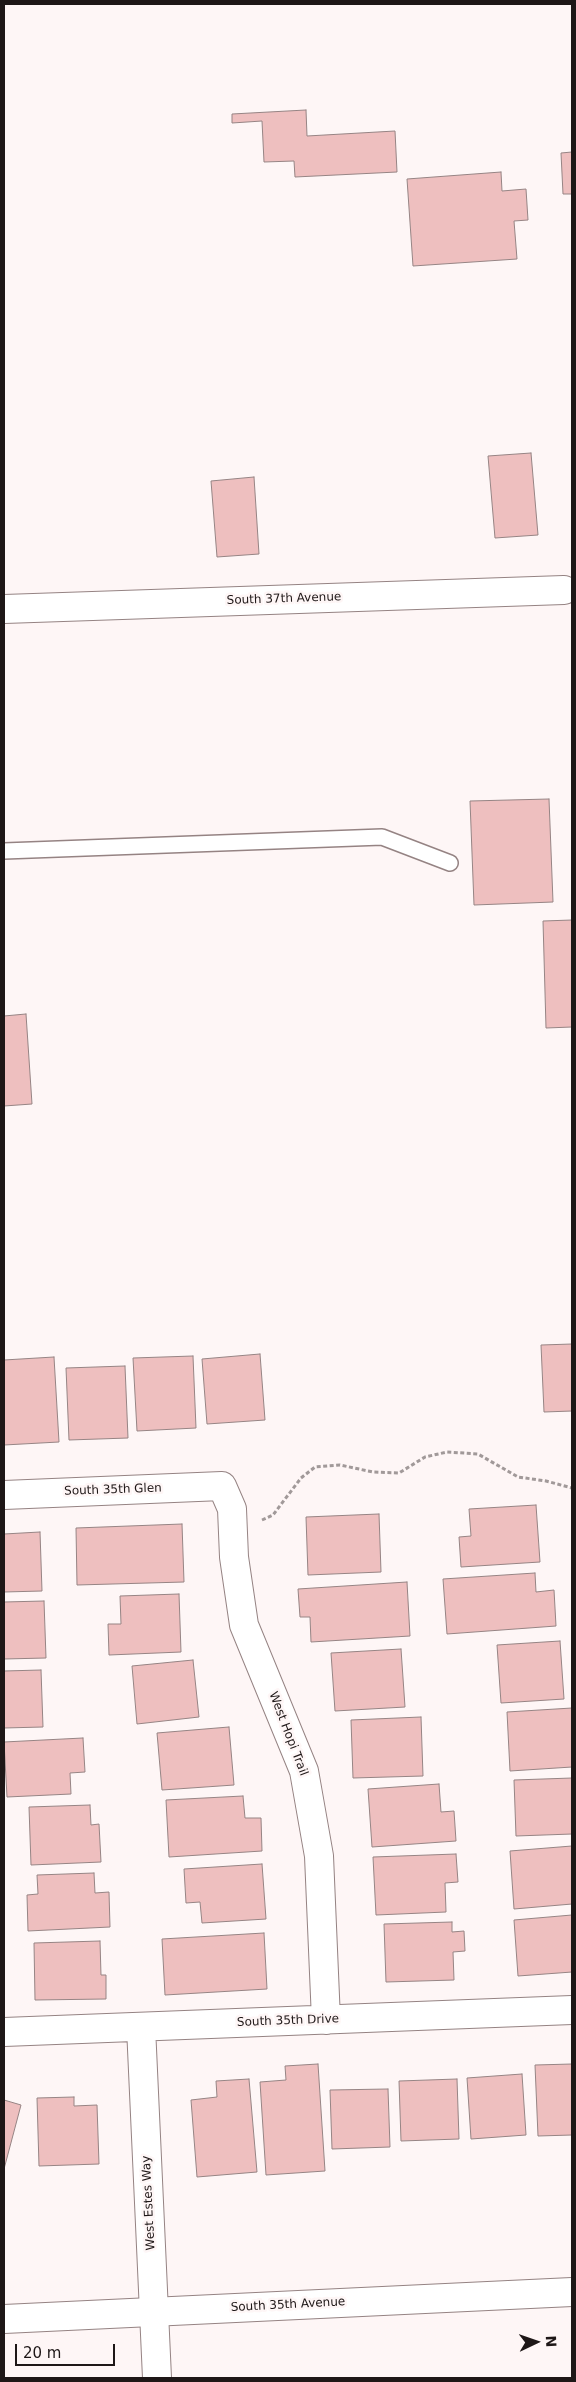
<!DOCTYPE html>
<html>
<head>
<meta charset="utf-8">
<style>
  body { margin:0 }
  #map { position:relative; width:576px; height:2382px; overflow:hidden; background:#fef6f6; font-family:"DejaVu Sans",sans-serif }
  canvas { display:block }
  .frame { position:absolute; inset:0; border:5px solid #1e1717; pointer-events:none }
  .north { position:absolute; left:511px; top:2317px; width:50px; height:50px; -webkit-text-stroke:4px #fef6f6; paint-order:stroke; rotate:87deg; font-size:14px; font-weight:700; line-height:20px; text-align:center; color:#1e1717 }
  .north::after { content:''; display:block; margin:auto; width:18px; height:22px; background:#1e1717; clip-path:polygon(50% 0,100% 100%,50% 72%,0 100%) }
  .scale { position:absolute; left:15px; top:2344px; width:100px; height:22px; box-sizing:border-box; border:2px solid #1e1717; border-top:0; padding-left:6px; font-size:15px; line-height:18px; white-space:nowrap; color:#1e1717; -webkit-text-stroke:4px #fef6f6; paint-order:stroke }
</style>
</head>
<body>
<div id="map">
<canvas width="576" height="2382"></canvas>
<div class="frame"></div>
<div class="north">N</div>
<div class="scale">20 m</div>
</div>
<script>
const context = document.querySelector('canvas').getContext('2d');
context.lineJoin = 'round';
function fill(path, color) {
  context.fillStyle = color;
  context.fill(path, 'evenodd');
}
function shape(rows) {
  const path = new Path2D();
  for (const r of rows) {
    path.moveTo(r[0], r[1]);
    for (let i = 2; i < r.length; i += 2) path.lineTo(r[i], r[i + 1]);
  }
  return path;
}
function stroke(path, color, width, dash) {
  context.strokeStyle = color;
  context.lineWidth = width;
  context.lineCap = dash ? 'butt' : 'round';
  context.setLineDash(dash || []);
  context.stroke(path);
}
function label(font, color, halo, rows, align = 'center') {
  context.font = font + ' "DejaVu Sans",sans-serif';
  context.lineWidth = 5;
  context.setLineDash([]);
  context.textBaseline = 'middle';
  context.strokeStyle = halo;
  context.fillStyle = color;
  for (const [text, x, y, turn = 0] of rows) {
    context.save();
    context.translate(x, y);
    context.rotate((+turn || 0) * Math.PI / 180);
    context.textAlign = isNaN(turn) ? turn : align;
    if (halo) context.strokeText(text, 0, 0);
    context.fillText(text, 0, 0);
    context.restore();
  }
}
const building = shape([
  [306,110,307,136,395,131,397,172,295,177,294,161,264,162,262,121,232,123,232,114,306,110],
  [572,152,572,194,563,194,561,153,572,152],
  [501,172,502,191,526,189,528,220,514,221,517,259,413,266,407,179,501,172],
  [531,453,538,535,495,538,488,456,531,453],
  [254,477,259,554,217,557,211,481,254,477],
  [549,799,553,902,474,905,470,801,549,799],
  [572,920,572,1027,546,1028,543,921,572,920],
  [26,1014,32,1104,4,1106,4,1016,26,1014],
  [572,1344,572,1411,544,1412,541,1345,572,1344],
  [260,1354,265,1420,207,1424,202,1359,260,1354],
  [193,1356,196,1428,137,1431,133,1358,193,1356],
  [54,1357,59,1442,4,1445,4,1360,54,1357],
  [125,1366,128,1438,69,1440,66,1368,125,1366],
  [536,1505,540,1562,461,1567,459,1537,471,1536,469,1509,536,1505],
  [379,1514,381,1572,308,1575,306,1517,379,1514],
  [182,1524,184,1582,77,1585,76,1528,182,1524],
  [40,1532,42,1591,4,1592,4,1534,40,1532],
  [535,1573,536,1592,554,1590,556,1626,447,1634,443,1579,535,1573],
  [407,1582,410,1636,311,1642,310,1617,300,1617,298,1589,407,1582],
  [179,1594,181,1652,109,1655,108,1624,121,1624,120,1596,179,1594],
  [44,1601,46,1658,4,1659,4,1602,44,1601],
  [560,1641,564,1699,501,1703,497,1645,560,1641],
  [401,1649,405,1707,335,1711,331,1653,401,1649],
  [193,1660,199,1717,137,1724,132,1666,193,1660],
  [41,1670,43,1727,4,1728,4,1671,41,1670],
  [572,1708,572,1767,510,1771,507,1712,572,1708],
  [421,1717,423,1776,353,1778,351,1720,421,1717],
  [229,1727,234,1785,162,1790,157,1733,229,1727],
  [83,1738,85,1772,70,1773,71,1794,7,1797,4,1742,83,1738],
  [572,1778,572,1834,516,1836,514,1780,572,1778],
  [439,1784,441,1812,454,1811,456,1841,372,1847,368,1789,439,1784],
  [243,1796,245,1818,261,1818,262,1851,169,1857,166,1800,243,1796],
  [90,1805,91,1825,99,1824,101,1862,31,1865,29,1807,90,1805],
  [572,1846,572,1904,514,1909,510,1851,572,1846],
  [456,1854,458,1882,445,1883,446,1912,376,1915,373,1857,456,1854],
  [262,1864,266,1919,202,1923,200,1902,186,1903,184,1869,262,1864],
  [94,1873,95,1893,109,1892,110,1927,28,1931,27,1895,38,1894,37,1875,94,1873],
  [572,1915,572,1972,518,1976,514,1920,572,1915],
  [452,1922,452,1932,464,1931,465,1951,453,1952,454,1980,386,1982,384,1924,452,1922],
  [264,1933,267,1989,165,1995,162,1939,264,1933],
  [100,1941,101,1975,106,1975,106,1999,35,2000,34,1943,100,1941],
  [318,2064,325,2171,266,2175,260,2082,286,2080,285,2066,318,2064],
  [572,2064,572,2135,538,2136,535,2065,572,2064],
  [522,2074,526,2135,471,2139,467,2078,522,2074],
  [249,2079,257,2172,197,2177,191,2100,217,2097,216,2081,249,2079],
  [457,2079,459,2139,401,2141,399,2081,457,2079],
  [388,2089,390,2147,332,2149,330,2090,388,2089],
  [74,2097,74,2106,97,2105,99,2164,39,2166,37,2098,74,2097],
  [4,2100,21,2105,4,2169,4,2100]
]);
fill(building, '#eebfbf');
stroke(building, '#968484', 1);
const service = shape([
  [4,851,382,837,450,863]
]);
const minor = shape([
  [4,609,564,590],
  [4,1495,222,1486,232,1509,234,1557,244,1625,304,1771,319,1856,326,2020],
  [141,2027,157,2378],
  [4,2032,572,2010]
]);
const tertiary = shape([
  [4,2319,572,2292]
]);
stroke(service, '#958383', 18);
stroke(minor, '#958383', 30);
stroke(tertiary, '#958383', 30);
stroke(shape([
  [262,1520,273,1515,301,1478,315,1467,340,1465,373,1472,399,1473,425,1457,447,1452,478,1454,518,1477,546,1481,572,1488]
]), '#a19999', 3, [4, 2.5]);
stroke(service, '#fff', 15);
stroke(minor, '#fff', 28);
stroke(tertiary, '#fff', 28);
label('12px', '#1e1717', '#fef6f6', [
  ["South 37th Avenue",284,599,-2],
  ["South 35th Glen",113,1490,-2],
  ["West Hopi Trail",288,1734,69],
  ["South 35th Drive",288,2021,-2],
  ["West Estes Way",149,2203,-93],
  ["South 35th Avenue",288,2305,-3]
]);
</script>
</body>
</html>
